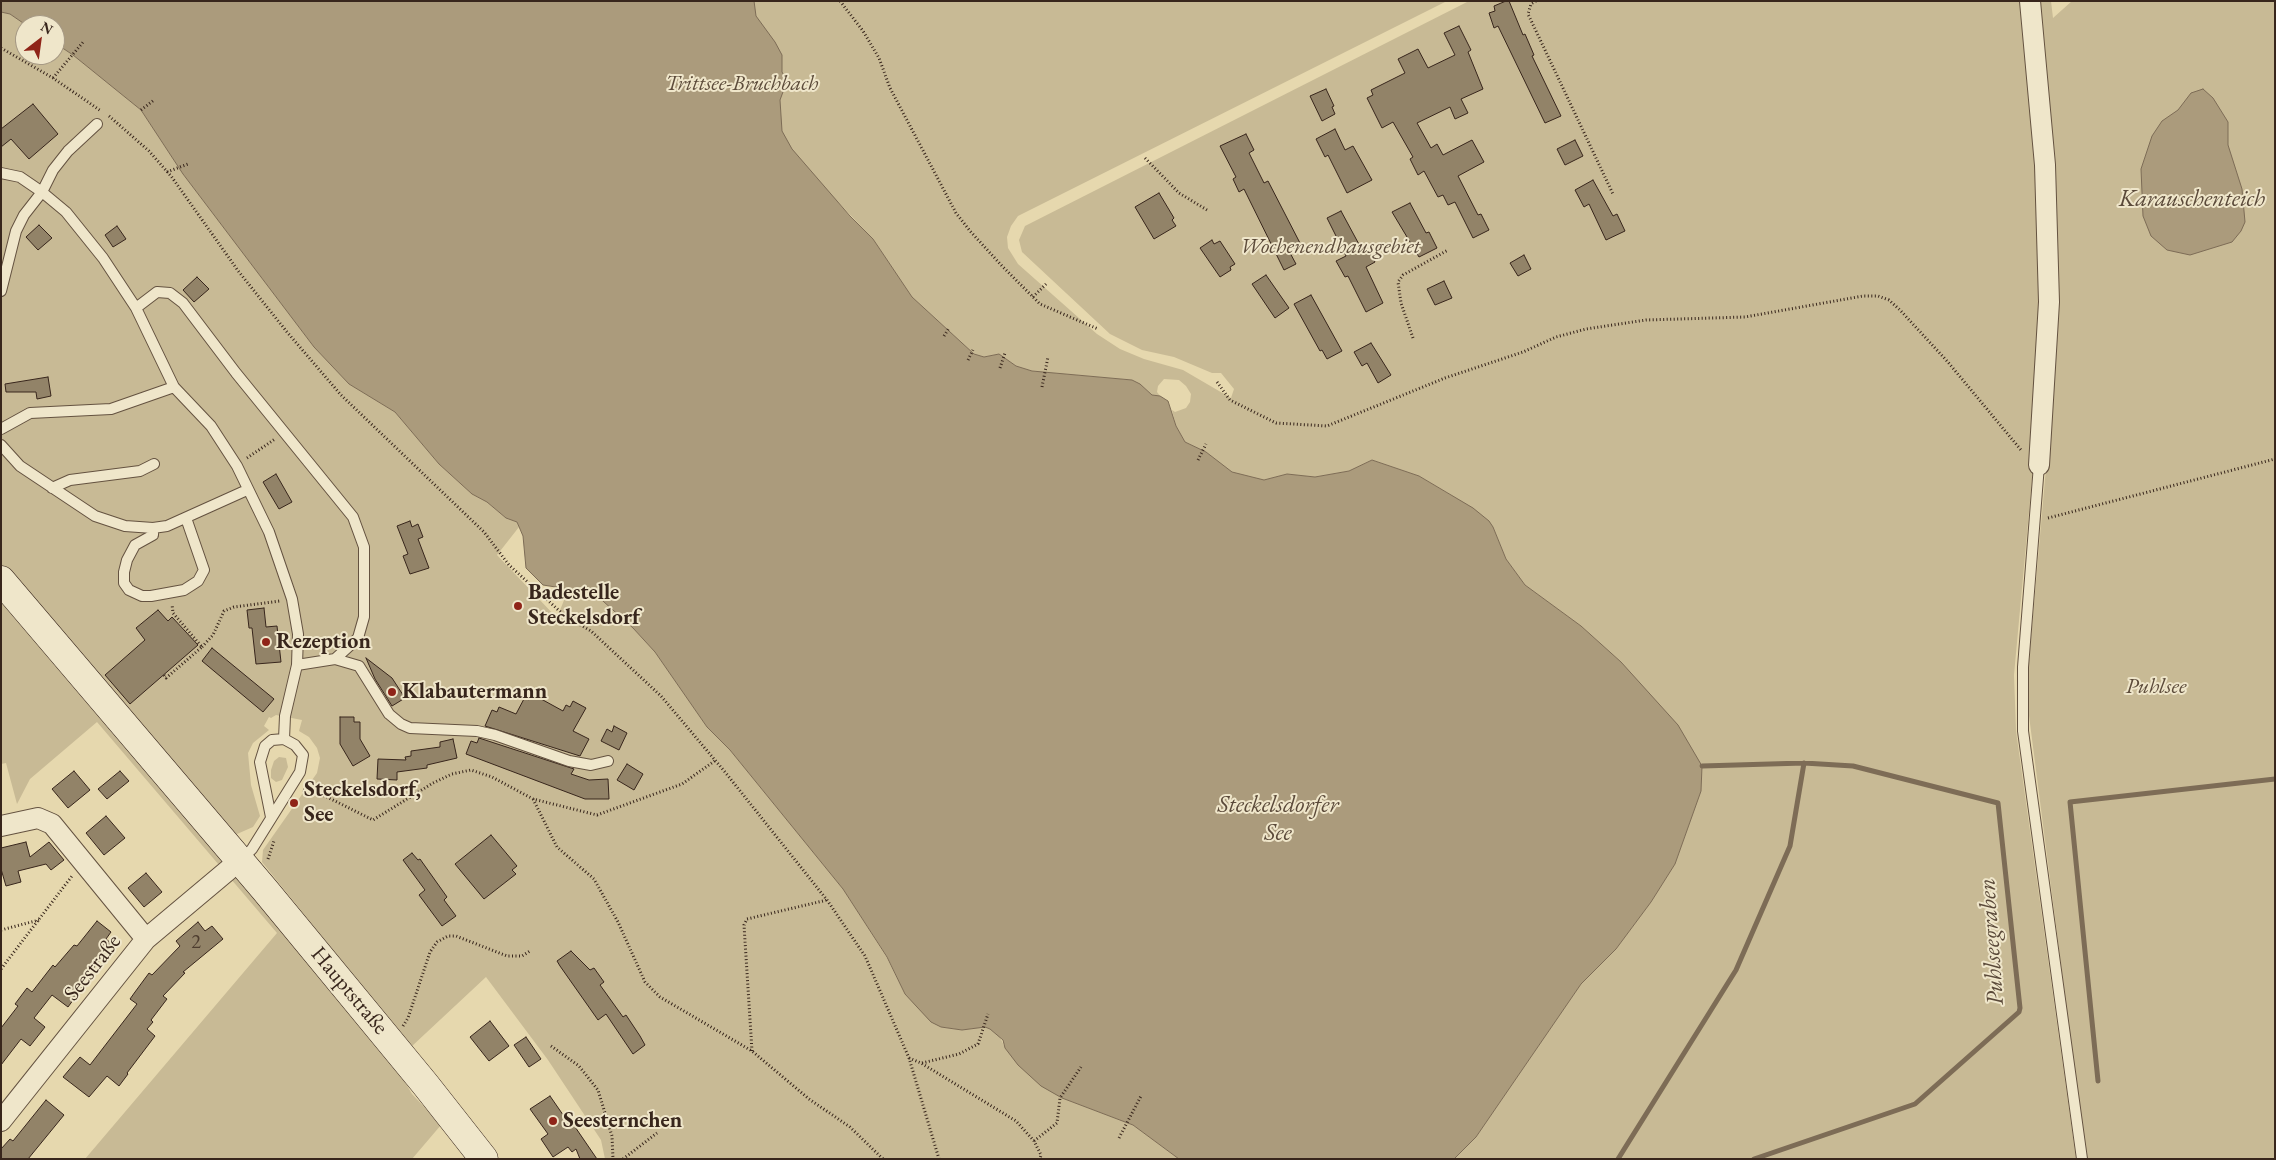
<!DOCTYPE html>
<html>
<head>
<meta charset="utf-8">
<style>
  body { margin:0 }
  #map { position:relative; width:2276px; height:1160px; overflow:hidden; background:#e6d8ae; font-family:"EB Garamond",serif }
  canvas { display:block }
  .frame { position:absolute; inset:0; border:2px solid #38261c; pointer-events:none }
  .north { position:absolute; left:15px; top:15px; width:50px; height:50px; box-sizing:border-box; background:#efe6ca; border:1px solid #a69984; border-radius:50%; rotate:30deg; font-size:14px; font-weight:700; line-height:20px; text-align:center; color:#38261c }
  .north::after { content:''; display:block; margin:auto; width:18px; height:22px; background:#8f2418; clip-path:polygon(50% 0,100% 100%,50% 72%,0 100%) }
</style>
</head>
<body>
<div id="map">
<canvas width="2276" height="1160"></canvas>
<div class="frame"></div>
<div class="north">N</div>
</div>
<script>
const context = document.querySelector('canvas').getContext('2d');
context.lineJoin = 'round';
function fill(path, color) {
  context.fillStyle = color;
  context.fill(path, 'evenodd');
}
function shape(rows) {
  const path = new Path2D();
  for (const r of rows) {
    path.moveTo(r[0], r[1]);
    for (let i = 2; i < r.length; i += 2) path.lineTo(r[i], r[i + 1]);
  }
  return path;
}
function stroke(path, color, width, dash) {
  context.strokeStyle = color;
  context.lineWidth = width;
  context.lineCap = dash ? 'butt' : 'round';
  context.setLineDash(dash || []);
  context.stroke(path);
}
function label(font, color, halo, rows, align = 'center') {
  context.font = font + ' "EB Garamond",serif';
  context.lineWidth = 4;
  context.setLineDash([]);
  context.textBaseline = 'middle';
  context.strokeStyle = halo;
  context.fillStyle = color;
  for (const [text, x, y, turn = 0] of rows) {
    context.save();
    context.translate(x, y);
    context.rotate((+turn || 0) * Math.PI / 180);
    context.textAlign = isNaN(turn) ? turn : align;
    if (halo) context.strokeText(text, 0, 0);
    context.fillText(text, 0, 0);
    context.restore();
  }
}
fill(shape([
  [295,1,1447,1,1018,216,1011,226,1007,237,1008,248,1018,264,1097,334,1120,349,1144,359,1183,370,1231,398,1234,389,1221,373,1212,373,1174,357,1142,350,1110,334,1022,252,1019,240,1025,226,1469,1,2022,1,2040,165,2043,301,2038,414,2014,675,2016,731,2076,1159,1454,1159,1476,1137,1581,984,1616,949,1651,902,1675,864,1701,790,1702,766,1621,662,1581,626,1525,585,1506,559,1493,527,1448,493,1419,476,1372,460,1349,471,1315,477,1287,474,1264,480,1231,472,1206,452,1185,442,1176,426,1172,410,1175,412,1186,408,1190,402,1191,394,1186,386,1179,380,1164,379,1158,386,1157,392,1160,396,1152,395,1140,384,1132,380,1032,371,1016,366,999,354,984,357,974,354,912,297,873,239,838,202],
  [2035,1,2051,1,2053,18,2072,1,2275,1,2275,1159,2086,1159,2028,708,2029,661,2057,343],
  [1,12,10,14,26,25,25,55,55,55,55,43,73,55,141,110,183,174,314,347,349,384,395,412,439,464,472,494,487,502,506,518,517,522,519,527,497,555,557,618,568,590,594,593,633,628,655,652,707,727,730,750,843,889,887,958,905,994,941,1027,962,1030,985,1027,990,1029,999,1035,1005,1048,1062,1098,1133,1125,1179,1159,605,1159,601,1140,548,1060,486,977,411,1047,262,862,263,850,317,773,320,758,317,748,309,737,299,731,302,720,276,715,271,718,269,717,264,726,269,730,253,743,248,753,251,785,260,816,253,827,237,834,225,832,1,568],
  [1,593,385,1048,412,1094,441,1125,412,1159,85,1159,277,933,97,722,30,779,17,804,6,763,1,764],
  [279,757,286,758,288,767,282,780,276,782,271,778,271,770,274,761]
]), '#c8ba95');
const water = shape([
  [1,1,754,1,756,16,775,42,782,55,782,72,787,81,780,100,782,131,792,149,850,216,873,239,912,297,974,354,984,357,999,354,1016,366,1032,371,1132,380,1140,384,1152,395,1160,396,1168,401,1176,426,1185,442,1206,452,1232,472,1264,480,1287,474,1315,477,1349,471,1372,460,1419,476,1473,508,1489,521,1493,527,1506,559,1525,585,1581,626,1621,662,1678,725,1702,766,1701,791,1675,864,1651,902,1616,949,1581,984,1476,1137,1454,1159,1179,1159,1133,1125,1062,1098,1041,1086,1018,1065,1005,1048,1003,1040,990,1029,985,1027,962,1030,941,1027,931,1022,917,1007,905,994,887,957,843,889,730,750,707,727,655,652,633,628,594,593,543,585,526,568,523,536,517,522,506,518,487,502,472,494,439,464,395,412,349,384,314,347,183,174,141,110,73,55,55,43,55,25,26,25,10,14,1,12,1,1],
  [2203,89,2213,98,2228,122,2228,145,2242,189,2245,222,2241,231,2232,242,2190,255,2167,250,2151,236,2143,216,2141,169,2152,136,2162,121,2178,110,2191,93,2203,89]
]);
fill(water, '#ab9b7c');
stroke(water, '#7d6c56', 1);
stroke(shape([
  [1702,766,1804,763,1853,766,1998,803,2020,1008,2019,1012,1915,1104,1754,1159],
  [2098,1081,2070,802,2275,779],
  [1618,1159,1736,970,1790,846,1804,763]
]), '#7d6c56', 5);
const building = shape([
  [1506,1,1509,1,1523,35,1525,34,1534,55,1532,56,1561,116,1545,123,1498,26,1494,28,1489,13,1495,11,1494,6,1506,1],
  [1459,26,1471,50,1468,52,1483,89,1461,99,1468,113,1455,119,1450,107,1417,123,1431,148,1437,144,1443,155,1472,140,1484,162,1458,176,1478,215,1481,214,1489,230,1473,238,1455,202,1448,205,1443,195,1438,197,1424,171,1418,175,1410,159,1413,157,1393,122,1382,128,1367,98,1373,95,1371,90,1405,73,1398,59,1418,49,1428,68,1455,55,1444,33,1459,26],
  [1326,89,1334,106,1332,107,1335,114,1322,121,1310,96,1326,89],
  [33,104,58,134,29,159,11,139,1,147,1,129,33,104],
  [1335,129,1345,150,1353,146,1372,180,1347,193,1328,155,1325,157,1316,139,1335,129],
  [1246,134,1254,150,1249,153,1264,183,1268,181,1301,245,1289,251,1296,264,1284,270,1244,189,1239,192,1233,179,1236,177,1220,146,1246,134],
  [1575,140,1583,156,1565,165,1557,149,1575,140],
  [1593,180,1613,216,1617,214,1625,231,1606,240,1589,204,1584,207,1575,190,1593,180],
  [1159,193,1174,218,1172,220,1176,226,1154,239,1135,207,1159,193],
  [1410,203,1426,233,1429,232,1437,248,1419,257,1392,212,1410,203],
  [1341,211,1361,248,1366,246,1375,262,1366,267,1383,303,1366,312,1348,276,1345,277,1336,261,1346,256,1327,218,1341,211],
  [39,225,52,238,38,250,26,237,39,225],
  [117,226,126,239,113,247,105,235,117,226],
  [1212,240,1214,244,1220,241,1235,264,1230,267,1231,270,1220,277,1200,248,1212,240],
  [1524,255,1531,269,1518,276,1510,263,1524,255],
  [1266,275,1289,308,1275,318,1252,284,1266,275],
  [197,277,209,289,194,302,183,290,197,277],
  [1444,281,1452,298,1435,305,1427,289,1444,281],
  [1311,295,1342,351,1327,359,1322,350,1320,351,1294,304,1311,295],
  [1371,343,1391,375,1378,383,1367,363,1362,366,1354,352,1371,343],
  [48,377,51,396,37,399,36,392,6,392,5,384,48,377],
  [276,474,292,502,279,509,263,482,276,474],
  [410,521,412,527,418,524,423,537,418,539,429,568,410,574,403,556,408,554,397,526,410,521],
  [264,608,266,627,277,626,281,662,256,664,252,628,249,628,247,610,264,608],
  [158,610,168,621,172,617,198,645,130,704,105,675,145,640,136,628,158,610],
  [212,648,274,699,263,712,202,661,212,648],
  [366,658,392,678,405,698,392,706,375,679,366,658],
  [532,694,563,711,566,705,570,707,573,701,586,708,573,731,589,739,580,756,485,726,492,710,497,712,499,707,516,714,525,697,529,700,532,694],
  [340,717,354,717,354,722,360,722,360,739,370,756,353,766,340,744,340,717],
  [614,726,627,733,619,750,601,741,607,729,612,732,614,726],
  [479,738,574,769,571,774,589,780,608,779,609,799,585,799,466,754,471,741,477,743,479,738],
  [453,739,457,758,427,765,427,768,397,772,397,780,377,779,378,759,406,760,405,757,411,756,411,751,440,747,440,742,453,739],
  [627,764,643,774,634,790,617,780,627,764],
  [74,771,90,790,68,808,52,789,74,771],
  [120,771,129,781,107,799,98,789,120,771],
  [106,816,125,838,104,855,86,833,106,816],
  [491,835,517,866,512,870,516,874,484,899,455,864,491,835],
  [26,842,30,857,49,842,64,860,51,870,46,864,18,871,21,882,6,886,1,869,1,848,26,842],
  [412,853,418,860,420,859,447,897,444,900,456,916,442,926,419,895,425,890,403,860,412,853],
  [146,873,162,892,144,907,128,888,146,873],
  [97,921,111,932,106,939,112,944,80,986,82,988,68,1007,52,995,34,1018,45,1027,30,1046,21,1039,1,1065,1,1028,18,1006,15,1004,27,988,32,992,53,965,55,967,74,945,77,946,97,921],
  [198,922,205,931,212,926,223,939,183,972,185,973,163,996,167,999,151,1020,153,1022,147,1029,155,1036,127,1073,128,1074,119,1086,107,1076,89,1097,63,1077,80,1057,90,1065,137,1004,130,999,135,992,149,973,152,975,180,946,176,941,198,922],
  [571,951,590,970,594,968,604,982,600,985,623,1017,626,1015,640,1036,645,1045,633,1054,606,1014,598,1020,560,966,557,961,571,951],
  [490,1021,509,1046,489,1061,470,1037,490,1021],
  [526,1037,541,1059,529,1067,514,1045,526,1037],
  [550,1096,568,1122,571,1121,597,1159,580,1159,576,1149,572,1152,568,1147,553,1157,541,1139,548,1134,530,1109,550,1096],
  [46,1100,64,1115,28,1159,1,1159,1,1149,10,1139,13,1141,46,1100]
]);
fill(building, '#928368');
stroke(building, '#38261c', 1);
const service = shape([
  [1,173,20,177,42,192,66,212,103,258,136,308,174,387,211,426,237,466,269,532,292,599,298,634,297,665,285,716,284,739],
  [1,291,16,231,24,215,42,192,53,170,68,151,97,124],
  [136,308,157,292,170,293,183,303,236,373,353,517,364,547,364,617,358,638,335,659,297,665],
  [1,429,30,413,111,409,174,387],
  [1,445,20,466,95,516,125,526,153,528,167,526,247,490],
  [2039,465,2023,667,2023,731,2082,1159],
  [52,488,70,480,140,471,154,464],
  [153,528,153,535,135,545,127,560,124,572,124,583,129,590,142,596,151,596,184,590,198,581,204,570,186,518],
  [335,659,359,666,389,714,401,724,410,728,477,731,495,735,569,761,591,765,608,761],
  [242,859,252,849,300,772,303,755,295,745,284,739,272,740,265,746,260,762,271,817]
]);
const minor = shape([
  [2030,1,2045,165,2049,302,2039,465],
  [1,826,38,818,52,824,146,939],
  [1,1121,146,939,239,861]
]);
const secondary = shape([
  [1,580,265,890,425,1084,484,1159]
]);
stroke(service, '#645240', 12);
stroke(minor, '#645240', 22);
stroke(secondary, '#38261c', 29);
stroke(shape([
  [840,1,863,31,879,58,890,88,956,213,970,231,1002,266,1040,304,1098,329],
  [1536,1,1531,4,1528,14,1613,194],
  [1,48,53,78,101,111],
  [53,78,84,41],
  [141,110,154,100],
  [109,116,149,151,171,176,239,272,287,332,341,395,484,532,509,565,565,616,591,631,661,696,725,772,827,900,865,956,909,1058,939,1159],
  [1145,158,1179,193,1207,210],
  [167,172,188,164],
  [1033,297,1046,284],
  [944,336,949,328],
  [1413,338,1401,303,1398,282,1403,275,1448,250],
  [968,360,973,350],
  [1000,368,1005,353],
  [1217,382,1230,400,1276,423,1327,426,1445,378,1523,352,1556,337,1586,329,1646,320,1745,317,1863,296,1878,296,1889,300,1900,310,1947,361,2021,450],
  [1042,387,1048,357],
  [247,458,275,439],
  [1198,460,1206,444],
  [2048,518,2275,459],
  [202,647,213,635,224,611,234,607,280,601],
  [164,675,166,678,202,647,173,613,172,604],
  [303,790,325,796,373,820,433,783,452,774,471,770,492,777,533,799,597,815,682,784,716,760],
  [533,799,557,847,594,879,618,922,645,982,660,997,752,1051,809,1099,850,1127,883,1159],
  [268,859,274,841],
  [1,930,39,920],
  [1,969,72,876],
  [403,1026,408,1018,430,952,437,942,448,936,456,936,507,956,522,956,530,951],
  [551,1046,579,1066,598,1090,612,1136,613,1159],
  [752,1051,744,925,747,919,827,900],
  [909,1058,921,1063,1016,1121,1034,1141,1041,1155,1040,1159],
  [922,1063,959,1054,978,1044,988,1014],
  [1119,1138,1141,1096],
  [1034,1141,1057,1123,1060,1098,1081,1067],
  [623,1159,657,1133]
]), '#38261c', 3, [1, 2.5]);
stroke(service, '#efe6ca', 10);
stroke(minor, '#efe6ca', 20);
stroke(secondary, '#efe6ca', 28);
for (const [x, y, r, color] of [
  [518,606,5,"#8f2418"],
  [266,642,5,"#8f2418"],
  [392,692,5,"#8f2418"],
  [294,803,5,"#8f2418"],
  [553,1121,5,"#8f2418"]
]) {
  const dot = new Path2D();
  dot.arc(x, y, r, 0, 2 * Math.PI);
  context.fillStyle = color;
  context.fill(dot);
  stroke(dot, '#efe6ca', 2);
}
label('20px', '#4e3d2f', null, [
  ["2",196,943]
]);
label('italic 22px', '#5c4b3a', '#efe6ca', [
  ["Trittsee-Bruchbach",742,84],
  ["Wochenendhausgebiet",1330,247],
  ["Puhlsee",2156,687]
]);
label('bold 22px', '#38261c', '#efe6ca', [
  ["Badestelle",528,593],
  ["Steckelsdorf",528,618],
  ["Rezeption",276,642],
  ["Klabautermann",402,692],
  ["Steckelsdorf,",304,790],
  ["See",304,815],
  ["Seesternchen",563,1121]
], 'left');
label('22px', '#38261c', '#efe6ca', [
  ["Seestraße",93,968,-52],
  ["Hauptstraße",349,991,50]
]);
label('italic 24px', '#5a4939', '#efe6ca', [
  ["Karauschenteich",2192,199],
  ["Steckelsdorfer",1278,805],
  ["See",1278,833],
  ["Puhlseegraben",1992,942,-94]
]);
</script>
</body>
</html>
